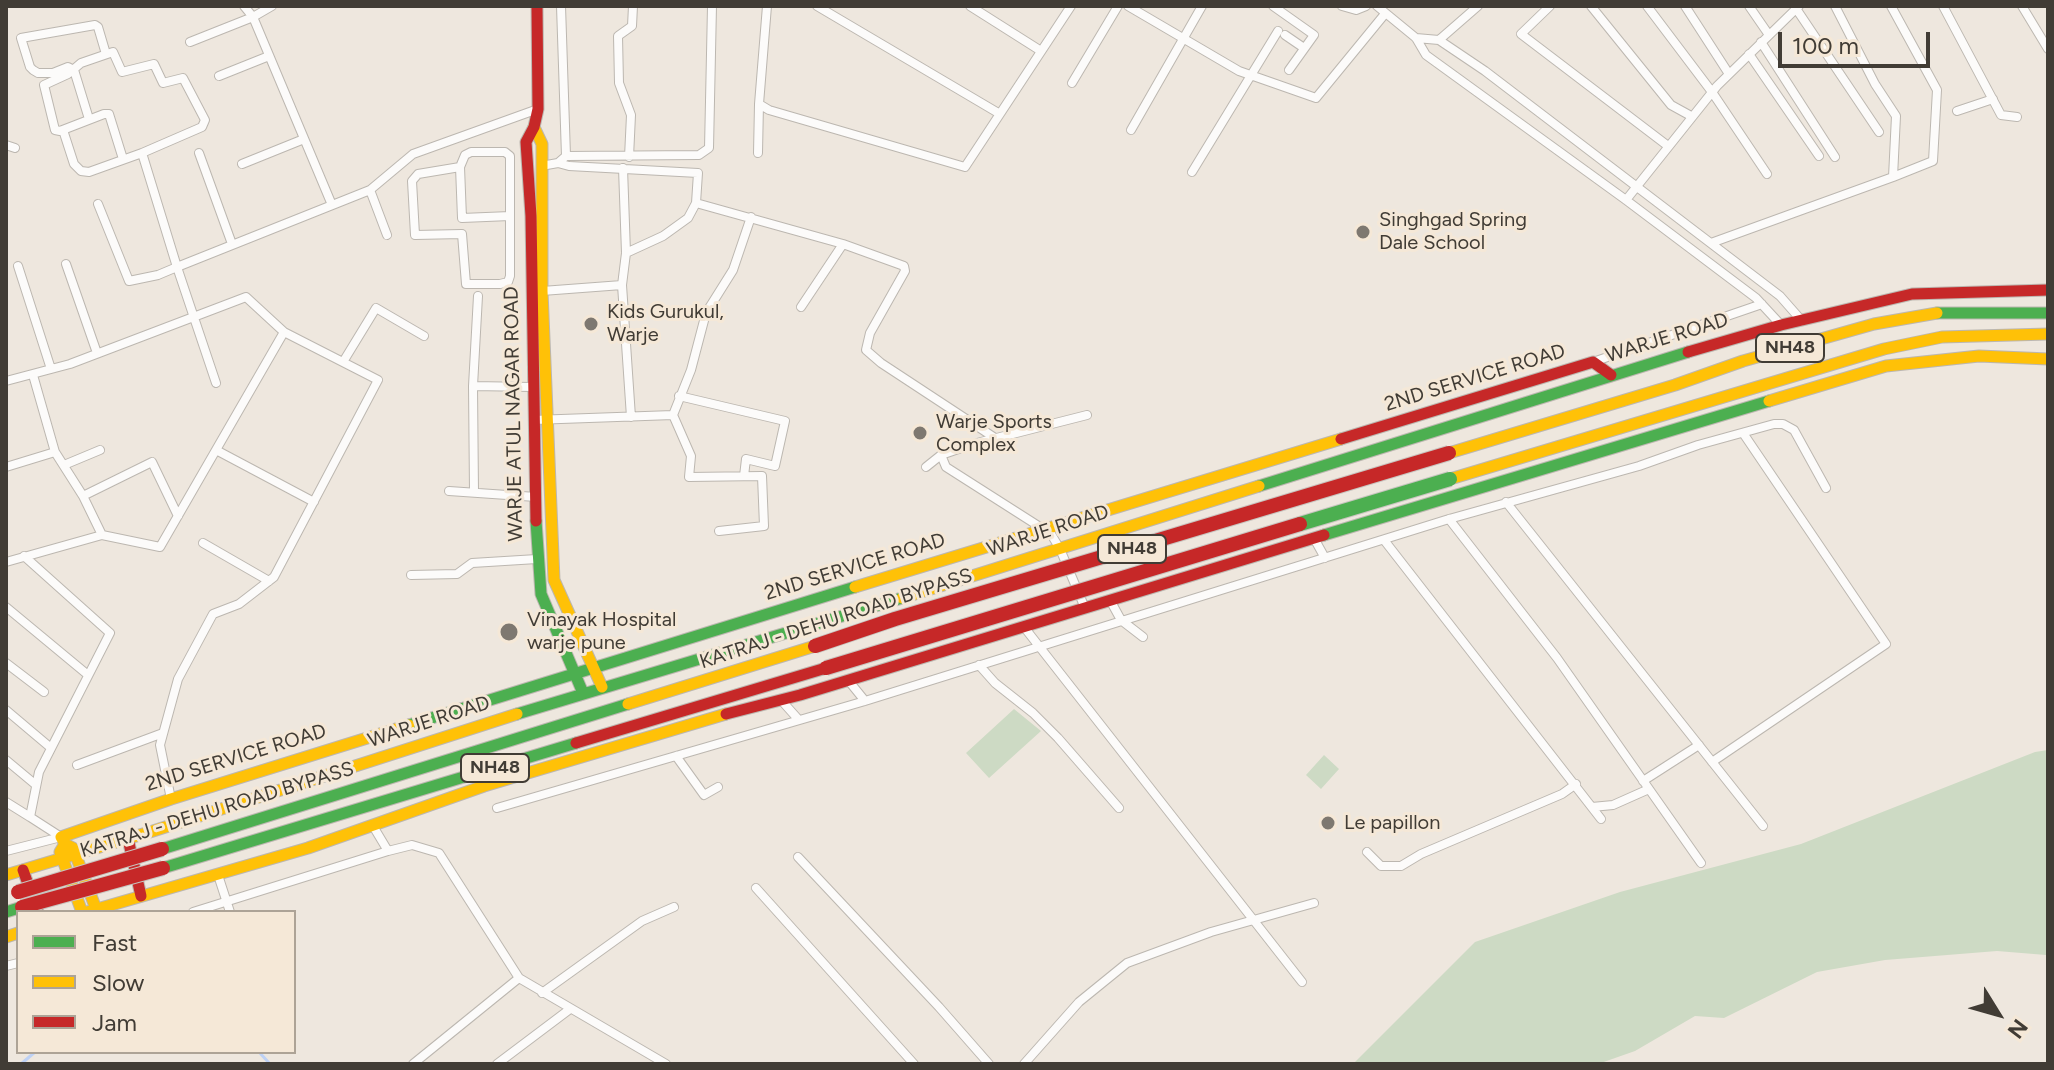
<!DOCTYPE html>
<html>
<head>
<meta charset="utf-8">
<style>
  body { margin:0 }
  #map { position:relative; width:2054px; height:1070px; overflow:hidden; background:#eee7de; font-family:Figtree,sans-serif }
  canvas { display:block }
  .frame { position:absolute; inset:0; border:8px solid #413c35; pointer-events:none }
  .legend { position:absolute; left:16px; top:910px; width:280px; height:144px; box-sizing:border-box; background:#f5e8d7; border:2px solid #ada396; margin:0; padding:10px 14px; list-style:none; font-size:24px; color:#413c35 }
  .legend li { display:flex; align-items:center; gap:16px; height:40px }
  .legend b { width:40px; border:2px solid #ada396 }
  .north { position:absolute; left:1958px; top:974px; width:80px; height:80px; -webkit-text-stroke:6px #f5e8d7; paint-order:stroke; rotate:127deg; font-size:22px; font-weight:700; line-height:32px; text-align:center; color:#413c35 }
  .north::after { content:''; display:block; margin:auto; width:28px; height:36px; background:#413c35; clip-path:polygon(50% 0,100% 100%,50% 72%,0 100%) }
  .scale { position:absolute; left:1778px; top:32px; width:152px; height:36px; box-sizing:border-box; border:4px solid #413c35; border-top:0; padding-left:10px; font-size:24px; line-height:28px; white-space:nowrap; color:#413c35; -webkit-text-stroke:6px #f5e8d7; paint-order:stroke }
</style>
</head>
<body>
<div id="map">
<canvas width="2054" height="1070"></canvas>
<div class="frame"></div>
<ul class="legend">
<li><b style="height:10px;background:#4caf50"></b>Fast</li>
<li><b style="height:10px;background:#ffc107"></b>Slow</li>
<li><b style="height:10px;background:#c62828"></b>Jam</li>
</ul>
<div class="north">N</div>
<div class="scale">100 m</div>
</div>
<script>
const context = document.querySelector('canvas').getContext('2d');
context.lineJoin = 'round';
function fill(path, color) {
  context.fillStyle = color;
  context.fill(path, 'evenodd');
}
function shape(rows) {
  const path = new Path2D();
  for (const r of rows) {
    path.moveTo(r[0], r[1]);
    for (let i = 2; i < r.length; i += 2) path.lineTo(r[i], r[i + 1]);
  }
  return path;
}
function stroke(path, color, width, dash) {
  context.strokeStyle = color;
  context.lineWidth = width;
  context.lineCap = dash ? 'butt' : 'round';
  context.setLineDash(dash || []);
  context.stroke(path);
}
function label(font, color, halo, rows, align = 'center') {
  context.font = font + ' Figtree,sans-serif';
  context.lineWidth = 6;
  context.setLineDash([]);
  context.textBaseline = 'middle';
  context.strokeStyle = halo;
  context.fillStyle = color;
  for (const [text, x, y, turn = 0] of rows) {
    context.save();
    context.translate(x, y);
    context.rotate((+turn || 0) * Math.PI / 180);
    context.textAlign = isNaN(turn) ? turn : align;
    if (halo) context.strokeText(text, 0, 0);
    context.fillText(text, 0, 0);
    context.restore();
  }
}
fill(shape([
  [1014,709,1041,731,989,778,966,753],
  [2048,750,2048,954,2046,955,1997,951,1885,960,1817,972,1724,1018,1695,1016,1635,1051,1598,1064,1353,1064,1475,942,1620,892,1801,844,2035,752],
  [1324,755,1339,769,1321,789,1306,775]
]), '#cddac4');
stroke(shape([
  [259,1052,270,1064],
  [21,1064,35,1052]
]), '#bed1f4', 3);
const street = shape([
  [244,6,253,17,332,205],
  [561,6,566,156],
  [767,6,759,104,769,110,965,167,1071,6],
  [817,6,1000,114],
  [970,6,1041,51],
  [1128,6,1239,71,1316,98,1384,15],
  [1273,6,1314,35,1289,70],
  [1342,6,1356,10,1366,6],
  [1377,6,1416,38,1426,55,1626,200,1756,298,1781,325],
  [1550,6,1521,34,1668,146],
  [1591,6,1671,105,1691,116],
  [1647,6,1712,92,1767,174],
  [1685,6,1729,74],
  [1749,6,1769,35],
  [1835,6,1875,84,1896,116,1893,177,1933,161,1937,90,1891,6],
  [1943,6,2001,115,2017,117],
  [2022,6,2048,49],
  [1795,7,1879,132],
  [1285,35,1304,48],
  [1416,38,1439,40,1485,71,1780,296,1802,321],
  [1439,40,1478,6],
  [190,42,253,17,272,6],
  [1761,42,1835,157],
  [1749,54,1819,156],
  [219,76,269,56],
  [1072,83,1118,6],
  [1957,111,1993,99],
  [89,119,74,70,68,67,53,73,38,73,33,70,30,67,21,38,95,25,98,27,106,54],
  [63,130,74,164,81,171,89,172,142,153],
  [1131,130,1202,6],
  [6,145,15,148],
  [199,153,232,244],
  [758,153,759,104],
  [629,157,631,115,619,83,618,36,632,26,633,6],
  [558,163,566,156,699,155,709,148,712,6],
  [242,164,304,139],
  [541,166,558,163,569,166,698,173,696,203,843,244],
  [460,167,418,174,412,181,415,235,462,234,466,284,500,284,508,282,510,276,510,156,505,152,471,152,465,155,460,167,462,218,510,216],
  [1192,172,1278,31],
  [370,190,387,235],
  [1626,200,1717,86,1799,6],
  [98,204,129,281,158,275,177,267,142,153,202,127,205,120,183,78,163,83,154,64,122,72,113,52,81,63,68,74,44,85,55,130,60,131,104,114,109,114,123,159],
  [1711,243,1893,177],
  [626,253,663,236,688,218,696,203],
  [66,264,97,353],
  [18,266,51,369],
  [622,285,631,417],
  [542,291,622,285,626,253,623,168],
  [801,307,843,244,904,266,905,271,870,333,866,350,881,363,995,438],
  [343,362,376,308,424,336],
  [1593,362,1762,304],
  [6,381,70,364,246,297,284,332,378,380,274,577,239,604,213,614,178,679,160,745,171,799],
  [216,383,177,267,370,190,413,154,538,109],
  [473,386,532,387],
  [679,396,785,421,775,466,746,459,744,476],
  [673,415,691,456,689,477,762,476,764,526,719,531],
  [533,420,673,415,691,370,706,313,733,270,751,217],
  [216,450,314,502],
  [64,465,100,450],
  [6,467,55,452],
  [926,467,941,455],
  [449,491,536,497],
  [474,492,473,386,478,296],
  [83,496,152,462,178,516],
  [1506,502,1763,826],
  [1449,519,1557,658,1701,863],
  [102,535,160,547,284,332],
  [1315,540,1325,558],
  [1384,540,1601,819],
  [203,543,269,581],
  [24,556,110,633,39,772,30,817,61,837],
  [6,562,102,535,83,496,55,452,33,375],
  [411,575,457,574,472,563,537,559],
  [1110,600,1121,620,1143,637],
  [6,607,88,675],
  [1085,608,1060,549,1051,534,946,467,941,455,973,444,1087,415],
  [1024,627,1302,982],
  [6,663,44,692],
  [979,665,995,683,1033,713,1058,738,1119,808],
  [848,680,865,701],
  [781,700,798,719],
  [6,710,51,748],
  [676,756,704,795,718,787],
  [6,760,36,785],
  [1712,762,1886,644,1743,433],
  [77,765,163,733],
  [1643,781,1699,745],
  [6,802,30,817],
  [1592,807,1613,805,1649,789],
  [497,808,865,701,1449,519,1639,466,1698,445,1774,424,1783,424,1794,430,1826,488],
  [373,826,388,851,412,845,439,853,519,978,666,1064],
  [6,851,61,837],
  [1367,852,1381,866,1401,866,1421,854,1562,794,1576,784],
  [798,857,939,1007,989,1064],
  [218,875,230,912],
  [756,888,914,1064],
  [193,912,388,851],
  [6,966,18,963],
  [542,993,642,921,674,907],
  [413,1064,519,978],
  [497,1064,570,1009],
  [1024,1064,1079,1002,1127,963,1211,932,1314,903]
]);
const fast = shape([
  [1937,313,2048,313],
  [1259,486,1688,352],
  [536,521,541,594,583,693],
  [1324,535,1769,401],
  [517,714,902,598],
  [409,725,855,587],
  [162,849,628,704],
  [163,868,576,743],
  [6,912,22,907]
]);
const slow = shape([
  [534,127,542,144,542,291,554,580,602,687],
  [1769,401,1886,366,1979,356,2048,359],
  [1449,453,1675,385,1743,361,1874,324,1937,313],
  [1450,479,1884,349,1942,337,2048,334],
  [855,587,1341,439],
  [902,598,1259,486],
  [628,704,815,646],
  [65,844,60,852,82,912],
  [6,875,153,831,517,714],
  [96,909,73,848,65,844,61,837,171,799,409,725],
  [87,912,308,848,484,786,726,714],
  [6,937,18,933]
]);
const jam = shape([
  [1688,352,1781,325,1912,294,2048,290],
  [1341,439,1593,362,1611,375],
  [536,521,531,216,526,142,534,127,538,109,537,6],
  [726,714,800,695,1324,535],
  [576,743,826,668],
  [128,839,141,896],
  [23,870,38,912]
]);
stroke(street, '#bcb7b0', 10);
stroke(fast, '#bcb7b0', 13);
stroke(slow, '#bcb7b0', 13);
stroke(jam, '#bcb7b0', 13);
stroke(street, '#fcfbfa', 8);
stroke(fast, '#4caf50', 11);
stroke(slow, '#ffc107', 11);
stroke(jam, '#c62828', 11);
const fastBridge = shape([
  [1300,524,1450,479]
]);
const jamBridge = shape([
  [815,646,895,619,1449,453],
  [826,668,1300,524],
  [18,892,162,849],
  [22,907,163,868]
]);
stroke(fastBridge, '#c8c4bf', 16, []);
stroke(jamBridge, '#c8c4bf', 16, []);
stroke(fastBridge, '#4caf50', 14);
stroke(jamBridge, '#c62828', 14);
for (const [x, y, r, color] of [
  [1363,232,8,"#7e7870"],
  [591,324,8,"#7e7870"],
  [920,433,8,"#7e7870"],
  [509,632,10,"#7e7870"],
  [1328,823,8,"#7e7870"]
]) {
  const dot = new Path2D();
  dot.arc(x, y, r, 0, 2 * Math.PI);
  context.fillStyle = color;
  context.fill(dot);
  stroke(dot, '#f5e8d7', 3);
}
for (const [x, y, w] of [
  [1790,348,68],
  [1132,549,68],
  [495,768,68]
]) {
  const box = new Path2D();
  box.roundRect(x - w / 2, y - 14, w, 28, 6);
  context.fillStyle = '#f5e8d7';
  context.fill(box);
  stroke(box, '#413c35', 2);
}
label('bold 18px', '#413c35', null, [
  ["NH48",1790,348],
  ["NH48",1132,549],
  ["NH48",495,768]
]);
label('20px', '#413c35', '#f5e8d7', [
  ["Singhgad Spring",1379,220],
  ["Dale School",1379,243],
  ["Kids Gurukul,",607,312],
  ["Warje",607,335],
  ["Warje Sports",936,422],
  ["Complex",936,445],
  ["Vinayak Hospital",527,620],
  ["warje pune",527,643],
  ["Le papillon",1344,823]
], 'left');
label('20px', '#413c35', '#f5e8d7', [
  ["WARJE ROAD",1667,338,-17],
  ["2ND SERVICE ROAD",1475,378,-17],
  ["WARJE ATUL NAGAR ROAD",514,414,-91],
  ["WARJE ROAD",1048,531,-18],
  ["2ND SERVICE ROAD",855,567,-17],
  ["KATRAJ - DEHU ROAD BYPASS",836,619,-18],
  ["WARJE ROAD",429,722,-18],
  ["2ND SERVICE ROAD",236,758,-17],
  ["KATRAJ - DEHU ROAD BYPASS",217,810,-17]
]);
</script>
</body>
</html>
